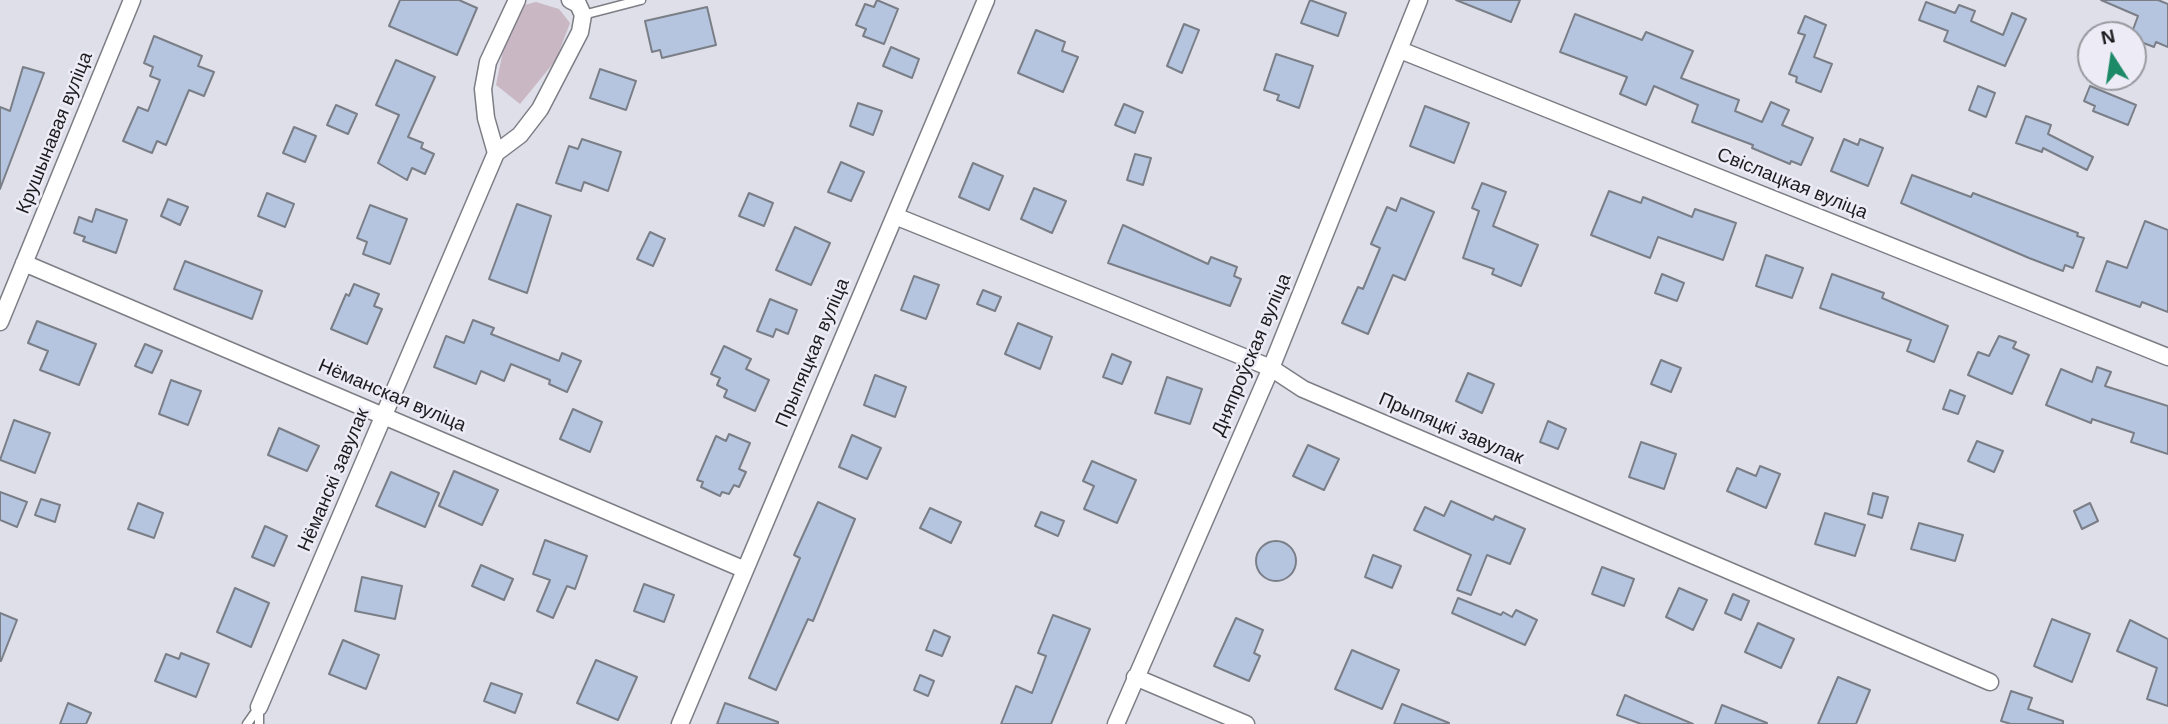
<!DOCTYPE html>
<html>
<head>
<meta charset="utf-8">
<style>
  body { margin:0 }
  #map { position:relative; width:2168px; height:724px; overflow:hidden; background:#dfdfe9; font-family:Helvetica,sans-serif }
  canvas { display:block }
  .north { position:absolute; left:2077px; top:21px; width:70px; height:70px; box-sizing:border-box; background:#edecf6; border:2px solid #9999a0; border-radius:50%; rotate:348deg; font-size:19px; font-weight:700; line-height:28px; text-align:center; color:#1c1c1f }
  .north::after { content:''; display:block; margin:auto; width:24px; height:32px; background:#1c8967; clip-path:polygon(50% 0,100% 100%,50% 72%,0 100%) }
</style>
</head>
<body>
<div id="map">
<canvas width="2168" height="724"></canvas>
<div class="north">N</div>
</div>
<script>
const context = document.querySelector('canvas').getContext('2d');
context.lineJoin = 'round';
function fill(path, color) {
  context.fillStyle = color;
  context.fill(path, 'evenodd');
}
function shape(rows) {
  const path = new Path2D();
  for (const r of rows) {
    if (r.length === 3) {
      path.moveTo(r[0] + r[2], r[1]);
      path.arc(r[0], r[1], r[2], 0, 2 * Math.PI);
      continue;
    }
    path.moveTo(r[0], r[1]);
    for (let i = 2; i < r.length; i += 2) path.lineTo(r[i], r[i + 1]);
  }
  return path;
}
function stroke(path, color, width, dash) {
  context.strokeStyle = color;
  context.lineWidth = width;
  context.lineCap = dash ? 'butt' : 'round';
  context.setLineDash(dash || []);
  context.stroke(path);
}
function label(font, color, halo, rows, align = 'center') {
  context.font = font + ' Helvetica,sans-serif';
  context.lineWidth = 5;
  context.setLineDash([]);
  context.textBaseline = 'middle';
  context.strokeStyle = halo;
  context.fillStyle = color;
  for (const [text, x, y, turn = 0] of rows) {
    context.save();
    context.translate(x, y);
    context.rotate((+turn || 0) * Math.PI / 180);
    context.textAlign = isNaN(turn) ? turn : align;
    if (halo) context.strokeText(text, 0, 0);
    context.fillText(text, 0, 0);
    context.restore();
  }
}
fill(shape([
  [536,2,559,9,570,23,556,60,520,104,496,85,507,31,524,5]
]), '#c9b7c4');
const building = shape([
  [400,0,459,0,477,8,457,55,389,26,400,0],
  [877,0,898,9,884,44,863,36,866,29,856,25,865,4,874,7,877,0],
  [1310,0,1346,13,1338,36,1301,23,1310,0],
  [1456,0,1520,0,1511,22,1456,0],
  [2101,0,2158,0,2168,4,2168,47,2156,42,2154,47,2133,39,2131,35,2138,16,2101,0],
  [1926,2,1955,13,1959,5,1975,11,1971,21,2003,35,2012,13,2026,19,2005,66,1944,41,1948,31,1919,20,1926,2],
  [707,7,716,45,662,58,660,50,652,52,645,21,707,7],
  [1575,14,1642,40,1646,32,1693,51,1681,78,1739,100,1735,111,1762,122,1771,102,1789,110,1782,125,1813,138,1801,165,1791,161,1790,164,1752,148,1753,145,1692,122,1698,105,1654,86,1646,105,1620,94,1627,77,1560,52,1575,14],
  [1805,16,1826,25,1814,57,1832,64,1821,92,1796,82,1797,77,1789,74,1805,35,1798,33,1805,16],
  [1184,24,1199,30,1182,73,1167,66,1184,24],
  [1036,30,1065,42,1062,51,1078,57,1063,92,1018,73,1036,30],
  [154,36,202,56,198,66,214,72,204,96,189,90,166,145,157,141,152,153,123,141,138,107,148,111,160,80,150,76,153,67,144,63,154,36],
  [891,47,919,59,912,78,883,66,891,47],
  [1276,54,1313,66,1299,108,1277,100,1279,95,1264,90,1276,54],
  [396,60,435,77,408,137,423,143,421,148,434,154,425,174,412,168,407,180,378,163,399,115,376,105,396,60],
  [23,67,44,73,0,189,0,107,10,111,23,67],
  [600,69,636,81,626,110,590,98,600,69],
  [1978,86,1995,93,1986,117,1969,110,1978,86],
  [2090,86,2136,105,2128,125,2093,111,2095,106,2084,101,2090,86],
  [858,103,882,111,873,135,850,126,858,103],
  [1124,104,1143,112,1135,133,1115,125,1124,104],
  [336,105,357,114,348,134,327,125,336,105],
  [1425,106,1469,123,1454,163,1410,146,1425,106],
  [2026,116,2051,125,2048,134,2093,157,2087,170,2043,148,2042,152,2016,143,2026,116],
  [294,127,316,136,305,162,283,153,294,127],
  [582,139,621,152,608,191,584,182,581,191,556,183,569,146,578,149,582,139],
  [1844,139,1858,145,1860,139,1883,148,1868,186,1831,171,1844,139],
  [1135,154,1151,158,1143,185,1127,180,1135,154],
  [841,162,864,172,851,201,828,192,841,162],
  [973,163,1003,176,989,210,959,197,973,163],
  [1912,175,1971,197,1973,193,2078,233,2077,236,2084,238,2073,268,2065,265,2063,271,2029,258,1901,203,1912,175],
  [1482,183,1506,192,1493,226,1538,245,1521,286,1492,274,1494,269,1463,258,1479,211,1472,208,1482,183],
  [1034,188,1066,201,1052,233,1021,219,1034,188],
  [1609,191,1641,203,1643,197,1692,217,1695,209,1736,223,1723,260,1658,237,1650,258,1591,235,1609,191],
  [267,193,294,204,285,227,258,216,267,193],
  [749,193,773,203,764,226,739,216,749,193],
  [1401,198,1434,212,1405,280,1393,275,1368,334,1342,323,1358,287,1363,289,1380,248,1371,244,1387,207,1396,211,1401,198],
  [168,199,188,207,180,225,161,216,168,199],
  [517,204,551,216,527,293,489,279,517,204],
  [370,205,407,219,390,264,363,254,367,242,357,238,370,205],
  [96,209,127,220,116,253,83,241,85,237,74,233,79,217,92,222,96,209],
  [2145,221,2168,230,2168,312,2142,302,2140,307,2096,291,2107,261,2127,268,2145,221],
  [1123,225,1208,264,1211,257,1237,267,1234,276,1241,279,1230,306,1108,263,1123,225],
  [795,227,830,243,811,285,776,270,795,227],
  [650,232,665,239,653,266,637,259,650,232],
  [1766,255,1803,268,1792,298,1756,286,1766,255],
  [185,261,262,291,252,319,174,289,185,261],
  [1662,274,1684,283,1677,301,1655,293,1662,274],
  [1832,274,1884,293,1882,298,1948,326,1934,362,1907,351,1911,340,1820,308,1832,274],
  [914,276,939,285,926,319,901,310,914,276],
  [354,284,379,294,374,306,382,309,367,344,331,329,346,294,349,296,354,284],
  [983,290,1001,297,995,311,977,304,983,290],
  [770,299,797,310,788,334,776,329,773,337,757,331,770,299],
  [473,320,494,328,491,334,559,361,562,353,581,361,567,392,549,384,550,380,511,364,504,381,481,371,476,384,434,367,446,336,464,343,473,320],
  [37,321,96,344,79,385,40,370,48,351,28,343,37,321],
  [1018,323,1052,337,1040,369,1005,354,1018,323],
  [1999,336,2016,342,2013,348,2029,355,2012,394,1968,375,1978,352,1989,356,1999,336],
  [145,344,162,351,152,373,135,366,145,344],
  [724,346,751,359,746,369,769,380,755,411,724,397,727,390,717,385,720,378,711,374,724,346],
  [1112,354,1131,362,1122,384,1103,377,1112,354],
  [1661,360,1681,368,1671,392,1651,384,1661,360],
  [2097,367,2111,372,2105,386,2168,406,2168,454,2131,442,2134,433,2092,419,2091,423,2046,405,2061,369,2092,382,2097,367],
  [1468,373,1494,384,1482,413,1456,401,1468,373],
  [875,375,906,387,895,417,864,405,875,375],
  [1167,377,1202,389,1190,424,1155,413,1167,377],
  [171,380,201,391,188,425,159,414,171,380],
  [1950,390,1965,396,1958,414,1943,409,1950,390],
  [573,409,602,422,590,452,560,439,573,409],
  [14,420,50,433,35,473,0,460,14,420],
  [1548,421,1566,429,1558,449,1540,442,1548,421],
  [279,428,319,446,307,471,268,455,279,428],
  [729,434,750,443,739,469,746,472,739,487,734,485,729,494,722,492,720,496,701,487,703,482,697,480,716,436,726,441,729,434],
  [852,435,881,448,867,479,839,467,852,435],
  [1977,441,2003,451,1994,472,1968,461,1977,441],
  [1641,442,1676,454,1664,489,1629,477,1641,442],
  [1308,445,1339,459,1324,490,1293,476,1308,445],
  [1092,461,1136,480,1117,523,1084,509,1094,486,1083,481,1092,461],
  [1760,466,1780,474,1766,508,1727,491,1737,468,1756,476,1760,466],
  [454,471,498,490,482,525,439,506,454,471],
  [391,472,439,493,425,527,376,506,391,472],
  [0,492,27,502,17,527,0,520,0,492],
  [1873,493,1888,497,1882,518,1868,514,1873,493],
  [41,499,60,505,55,522,35,515,41,499],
  [1451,501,1493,520,1495,516,1525,529,1510,564,1487,555,1471,595,1457,590,1471,555,1414,530,1425,507,1444,516,1451,501],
  [818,502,855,519,813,621,808,619,776,690,749,678,800,558,794,555,818,502],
  [138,503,163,513,154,538,128,529,138,503],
  [2090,503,2098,521,2082,529,2074,511,2090,503],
  [930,508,961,522,951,543,920,528,930,508],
  [1041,512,1064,521,1058,536,1035,526,1041,512],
  [1825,513,1865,525,1855,556,1815,544,1825,513],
  [1919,523,1963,535,1955,561,1911,549,1919,523],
  [265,526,287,536,274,566,252,557,265,526],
  [545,540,587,556,575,589,567,586,553,618,537,611,550,580,533,574,545,540],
  [1276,561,20],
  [1373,555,1401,566,1392,588,1365,577,1373,555],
  [481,565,513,579,504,600,472,586,481,565],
  [1602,567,1634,579,1624,606,1592,594,1602,567],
  [362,577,402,586,395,619,355,611,362,577],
  [644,584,674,595,664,622,634,611,644,584],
  [235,588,269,603,251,647,217,632,235,588],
  [1679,588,1707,600,1693,630,1666,617,1679,588],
  [1733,594,1749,601,1741,620,1725,613,1733,594],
  [1458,598,1501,615,1503,612,1512,617,1516,610,1537,620,1525,645,1452,613,1458,598],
  [0,613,17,620,1,661,0,661,0,613],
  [1053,615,1090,629,1051,724,1001,724,1016,686,1032,693,1046,656,1038,653,1053,615],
  [1236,618,1263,630,1254,653,1260,656,1249,681,1214,666,1236,618],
  [2052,619,2090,634,2072,682,2034,666,2052,619],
  [2130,620,2168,639,2168,706,2147,699,2157,668,2117,651,2130,620],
  [1758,623,1794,639,1781,668,1745,652,1758,623],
  [934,630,950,637,942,656,926,650,934,630],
  [343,640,379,655,366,689,329,674,343,640],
  [1352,650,1399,670,1382,709,1335,689,1352,650],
  [181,653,209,664,196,697,155,681,166,654,179,659,181,653],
  [596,660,637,677,618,720,577,703,596,660],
  [920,675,934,681,928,696,914,690,920,675],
  [1838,677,1870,690,1856,724,1818,724,1838,677],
  [491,683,522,694,515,713,484,701,491,683],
  [2011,691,2032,698,2028,709,2063,721,2063,724,2011,724,2001,721,2011,691],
  [1625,695,1636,700,1693,724,1641,724,1617,715,1625,695],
  [68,703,91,713,86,724,60,724,68,703],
  [725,703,778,722,778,724,717,724,725,703],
  [1402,704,1449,723,1449,724,1394,724,1402,704],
  [1722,705,1767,723,1767,724,1715,724,1722,705]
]);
fill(building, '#b5c5e0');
stroke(building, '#7a7e86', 2);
const lane = shape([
  [583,15,641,0],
  [247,724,259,707],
  [259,724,259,707]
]);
const street = shape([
  [1400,50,2168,357],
  [496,153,486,118,483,89,488,62,517,0],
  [895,216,1271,368,1303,389,1990,682],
  [24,263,743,569],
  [0,322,132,0],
  [1135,677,1246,724],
  [259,707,496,153,520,135,540,109,580,32,583,15,578,4,570,0],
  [680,724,986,0],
  [1116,724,1271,368,1419,0]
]);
stroke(lane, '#7d7d85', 11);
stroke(street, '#7d7d85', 19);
stroke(lane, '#fff', 8);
stroke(street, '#fff', 16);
label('19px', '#1c1c1f', '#edecf6', [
  ["Крушынавая вуліца",55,133,-68],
  ["Свіслацкая вуліца",1792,184,22],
  ["Прыпяцкая вуліца",813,353,-67],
  ["Дняпроўская вуліца",1252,355,-67],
  ["Нёманская вуліца",392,396,23],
  ["Прыпяцкі завулак",1451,429,23],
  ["Нёманскі завулак",334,480,-67]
]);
</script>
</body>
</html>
